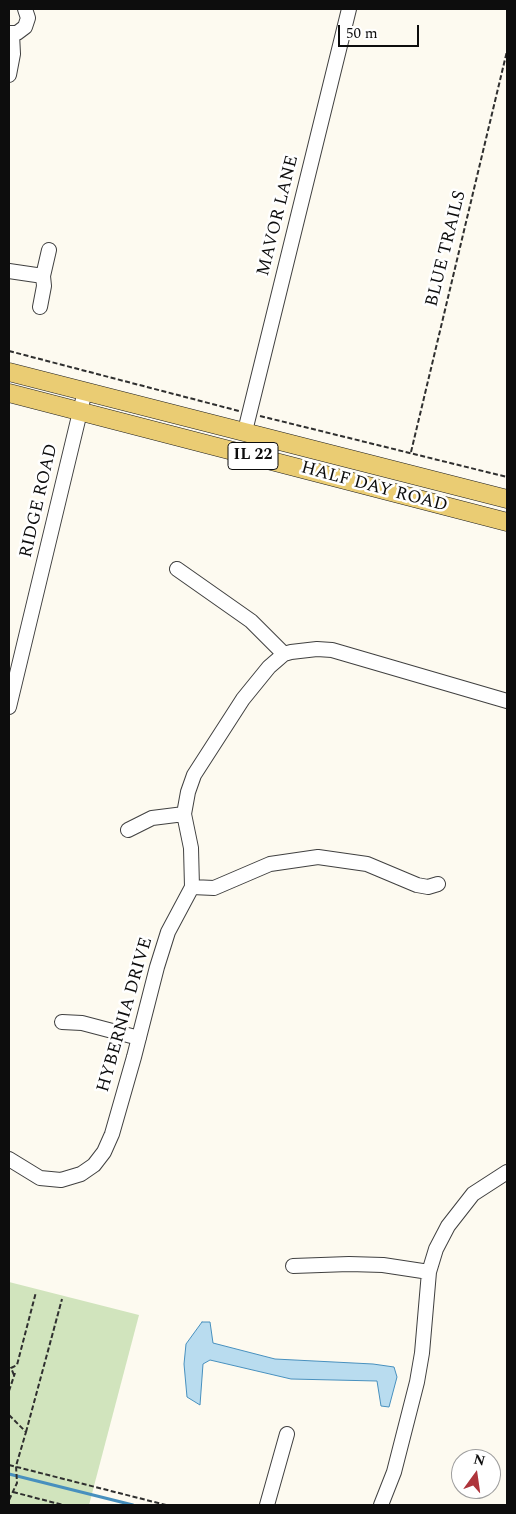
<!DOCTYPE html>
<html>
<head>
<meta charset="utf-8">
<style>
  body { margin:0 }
  #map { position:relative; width:516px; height:1514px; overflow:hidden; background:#fdfaf0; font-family:Spectral,serif }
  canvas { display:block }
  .frame { position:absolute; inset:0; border:10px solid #0d0d0d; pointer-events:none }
  .north { position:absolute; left:451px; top:1449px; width:50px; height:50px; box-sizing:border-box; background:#fff; border:1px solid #9e9e9e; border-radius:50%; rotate:14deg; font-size:14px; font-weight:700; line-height:20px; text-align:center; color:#0d0d0d }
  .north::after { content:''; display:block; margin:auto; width:18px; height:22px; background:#ae343b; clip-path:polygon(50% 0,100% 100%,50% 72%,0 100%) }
  .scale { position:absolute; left:338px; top:25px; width:81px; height:22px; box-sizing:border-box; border:2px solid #0d0d0d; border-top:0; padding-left:6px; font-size:15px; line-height:18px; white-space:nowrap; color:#0d0d0d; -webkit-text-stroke:4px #fff; paint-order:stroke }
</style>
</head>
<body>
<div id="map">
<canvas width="516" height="1514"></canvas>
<div class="frame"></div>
<div class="north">N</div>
<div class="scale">50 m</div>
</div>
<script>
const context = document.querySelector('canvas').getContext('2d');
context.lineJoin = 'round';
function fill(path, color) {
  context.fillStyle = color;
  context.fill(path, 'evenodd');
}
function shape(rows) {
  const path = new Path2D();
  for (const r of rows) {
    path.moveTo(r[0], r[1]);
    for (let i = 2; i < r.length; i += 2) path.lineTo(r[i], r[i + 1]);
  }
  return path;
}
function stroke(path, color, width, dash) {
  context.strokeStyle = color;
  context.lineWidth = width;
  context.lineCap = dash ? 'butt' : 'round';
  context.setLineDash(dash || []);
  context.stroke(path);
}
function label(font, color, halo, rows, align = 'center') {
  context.font = font + ' Spectral,serif';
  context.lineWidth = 5;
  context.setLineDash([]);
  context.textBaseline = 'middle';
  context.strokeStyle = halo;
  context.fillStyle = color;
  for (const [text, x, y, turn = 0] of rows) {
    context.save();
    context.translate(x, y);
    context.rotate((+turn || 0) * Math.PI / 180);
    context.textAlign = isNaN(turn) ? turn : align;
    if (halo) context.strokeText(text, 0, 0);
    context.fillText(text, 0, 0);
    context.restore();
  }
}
fill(shape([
  [9,1282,139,1315,89,1505,9,1505]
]), '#d1e4bd');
const water = shape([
  [202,1322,210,1322,213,1343,275,1359,373,1364,394,1367,397,1377,389,1407,381,1406,377,1381,291,1379,210,1360,203,1364,200,1405,187,1397,184,1364,186,1344,202,1322]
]);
fill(water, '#b9dcef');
stroke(water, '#4890be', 1);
stroke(shape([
  [9,1474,133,1505]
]), '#4890be', 3);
const minor = shape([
  [9,33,17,33,25,27,28,18,25,9],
  [9,75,13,54,12,34],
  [9,271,43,276,44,286,40,307],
  [43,276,49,250],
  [245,431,349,9],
  [177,569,251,621,284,654],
  [9,707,85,391],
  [128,830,152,818,184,814],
  [192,887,214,888,270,864,318,857,367,864,417,885,428,887,438,884],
  [62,1022,82,1023,139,1038],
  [9,1159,40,1178,61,1180,81,1174,94,1165,104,1152,112,1134,134,1057,157,967,168,932,192,887,191,848,184,814,188,792,194,775,243,699,269,667,284,654,291,652,317,649,332,650,507,701],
  [293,1266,349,1264,383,1265,429,1272],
  [267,1505,287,1434],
  [381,1505,394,1472,417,1382,422,1353,429,1272,436,1249,448,1226,473,1194,507,1172]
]);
const major = shape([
  [9,372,507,499],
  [9,393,507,522]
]);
stroke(minor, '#404040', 16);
stroke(major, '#1e1e1e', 19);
stroke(shape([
  [9,351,239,411],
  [260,416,507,477],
  [411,452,507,51],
  [14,1375,11,1368,17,1365,36,1292],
  [9,1391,15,1373],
  [9,1415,26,1432,16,1466,17,1483,9,1500],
  [26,1432,62,1299],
  [9,1465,166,1505],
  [13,1492,63,1505]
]), '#2f2f2f', 2, [5, 2.5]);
stroke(minor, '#fff', 14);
stroke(major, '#eacc73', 18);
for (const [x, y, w] of [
  [253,456,50]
]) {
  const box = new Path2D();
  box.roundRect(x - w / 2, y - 13.5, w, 27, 4);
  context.fillStyle = '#fff';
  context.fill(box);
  stroke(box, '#0d0d0d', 1);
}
label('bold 16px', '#0d0d0d', null, [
  ["IL 22",253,456]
]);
label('18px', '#0d0d0d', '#fff', [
  ["MAVOR LANE",279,216,-76],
  ["BLUE TRAILS",447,249,-76],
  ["HALF DAY ROAD",374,488,15],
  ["RIDGE ROAD",40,501,-77],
  ["HYBERNIA DRIVE",126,1015,-74]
]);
</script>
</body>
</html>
